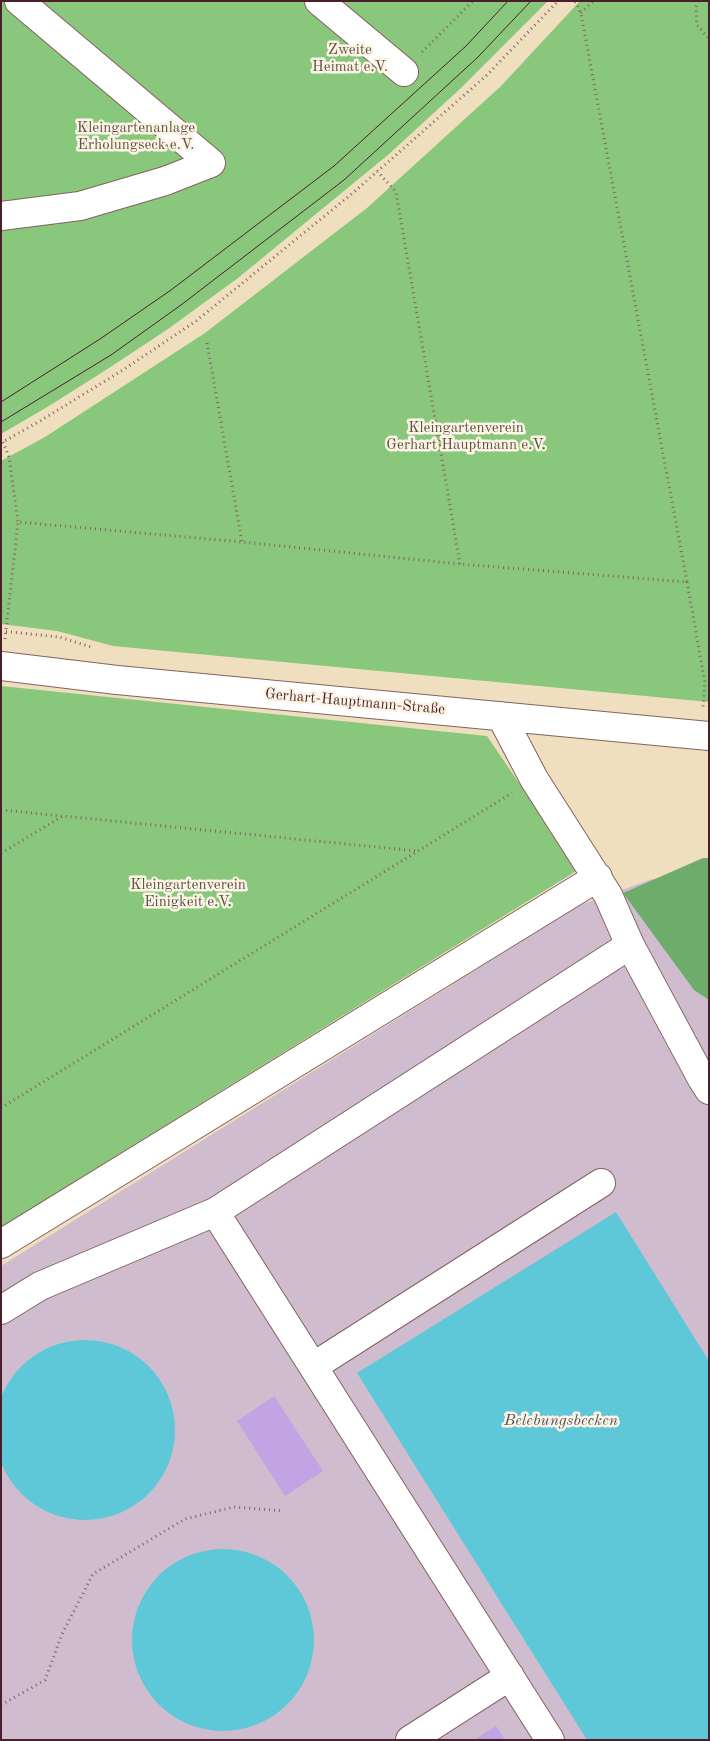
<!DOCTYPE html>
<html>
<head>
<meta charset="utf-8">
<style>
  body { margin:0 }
  #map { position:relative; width:710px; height:1741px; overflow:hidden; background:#efdfbf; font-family:"Old Standard TT",serif }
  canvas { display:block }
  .frame { position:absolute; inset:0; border:2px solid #4a1f2b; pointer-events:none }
</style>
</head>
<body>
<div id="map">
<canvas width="710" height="1741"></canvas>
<div class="frame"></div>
</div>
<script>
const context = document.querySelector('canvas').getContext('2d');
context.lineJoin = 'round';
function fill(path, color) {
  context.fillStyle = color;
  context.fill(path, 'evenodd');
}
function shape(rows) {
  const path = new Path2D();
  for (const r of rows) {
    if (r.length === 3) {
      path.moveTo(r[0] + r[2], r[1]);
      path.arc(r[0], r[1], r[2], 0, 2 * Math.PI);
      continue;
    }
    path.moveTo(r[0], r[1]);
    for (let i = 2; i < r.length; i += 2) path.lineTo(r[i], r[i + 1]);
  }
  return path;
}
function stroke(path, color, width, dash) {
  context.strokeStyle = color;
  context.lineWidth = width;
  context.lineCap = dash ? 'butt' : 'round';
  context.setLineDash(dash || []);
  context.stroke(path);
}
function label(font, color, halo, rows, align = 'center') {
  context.font = font + ' "Old Standard TT",serif';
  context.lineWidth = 5;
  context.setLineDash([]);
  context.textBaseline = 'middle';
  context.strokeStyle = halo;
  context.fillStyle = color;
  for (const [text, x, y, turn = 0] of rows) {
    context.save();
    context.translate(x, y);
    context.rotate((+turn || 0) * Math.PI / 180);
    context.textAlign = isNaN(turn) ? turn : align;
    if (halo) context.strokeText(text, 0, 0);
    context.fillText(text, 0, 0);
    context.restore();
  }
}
fill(shape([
  [652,879,709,884,709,1740,1,1740,1,1266,580,905]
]), '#cfbdcf');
fill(shape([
  [1,1,548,1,461,88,389,154,238,278,168,329,109,368,49,406,1,434],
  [580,1,709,1,709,702,113,646,57,631,1,624,1,461,45,437,205,333,367,208,501,86],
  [1,686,487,736,578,870,1,1227]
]), '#89c77d');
fill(shape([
  [703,858,709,858,709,1000,694,990,623,893]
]), '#6eac6c');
fill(shape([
  [616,1212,709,1361,709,1740,587,1740,357,1373],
  [85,1430,90],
  [223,1640,91]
]), '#5ec8d9');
fill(shape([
  [274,1396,323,1471,285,1496,237,1421],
  [496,1726,505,1740,474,1740]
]), '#c2a3e4');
const minor = shape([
  [319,1,404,72],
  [1,216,80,206,165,181,211,163,19,1],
  [1,666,117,680,709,736],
  [501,716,534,779,608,895,630,945,702,1079,709,1090],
  [1,1244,598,877],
  [1,1310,40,1286,215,1212],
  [314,1366,601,1183],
  [410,1740,510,1676],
  [550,1740,215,1212,630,945]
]);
stroke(minor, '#84625f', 30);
stroke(shape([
  [698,1,696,7,697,25,709,39],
  [581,13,593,1],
  [422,52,473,1],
  [377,171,396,192,460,564],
  [207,343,242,542],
  [3,442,9,457,18,522],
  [1,443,40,421,123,370,196,321,354,192,487,75,558,1],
  [687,582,705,683,703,707],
  [1,631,59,637,91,647],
  [5,639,18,522,242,542,460,564,687,582,581,14,577,4,574,1],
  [1,810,417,851],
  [1,853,63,816],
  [1,1108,512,793],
  [1,1705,45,1680,62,1634,93,1574,185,1519,234,1507,284,1511]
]), '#84625f', 3, [1, 4]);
stroke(minor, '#fff', 28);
stroke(shape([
  [1,402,100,339,171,290,334,166,466,46,508,1],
  [1,422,111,355,181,305,344,180,478,57,531,1]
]), '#4a1f2b', 1);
label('15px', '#5d5144', '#fcf5e5', [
  ["Zweite",350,50],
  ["Heimat e.V.",350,67],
  ["Kleingartenanlage",136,128],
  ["Erholungseck e.V.",136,145],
  ["Kleingartenverein",466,428],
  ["Gerhart Hauptmann e.V.",466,445],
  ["Kleingartenverein",188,885],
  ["Einigkeit e.V.",188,902]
]);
label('15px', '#4a1f2b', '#fcf5e5', [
  ["Gerhart-Hauptmann-Straße",355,702,5]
]);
label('italic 16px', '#50525f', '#fcf5e5', [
  ["Belebungsbecken",561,1421]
]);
</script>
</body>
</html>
